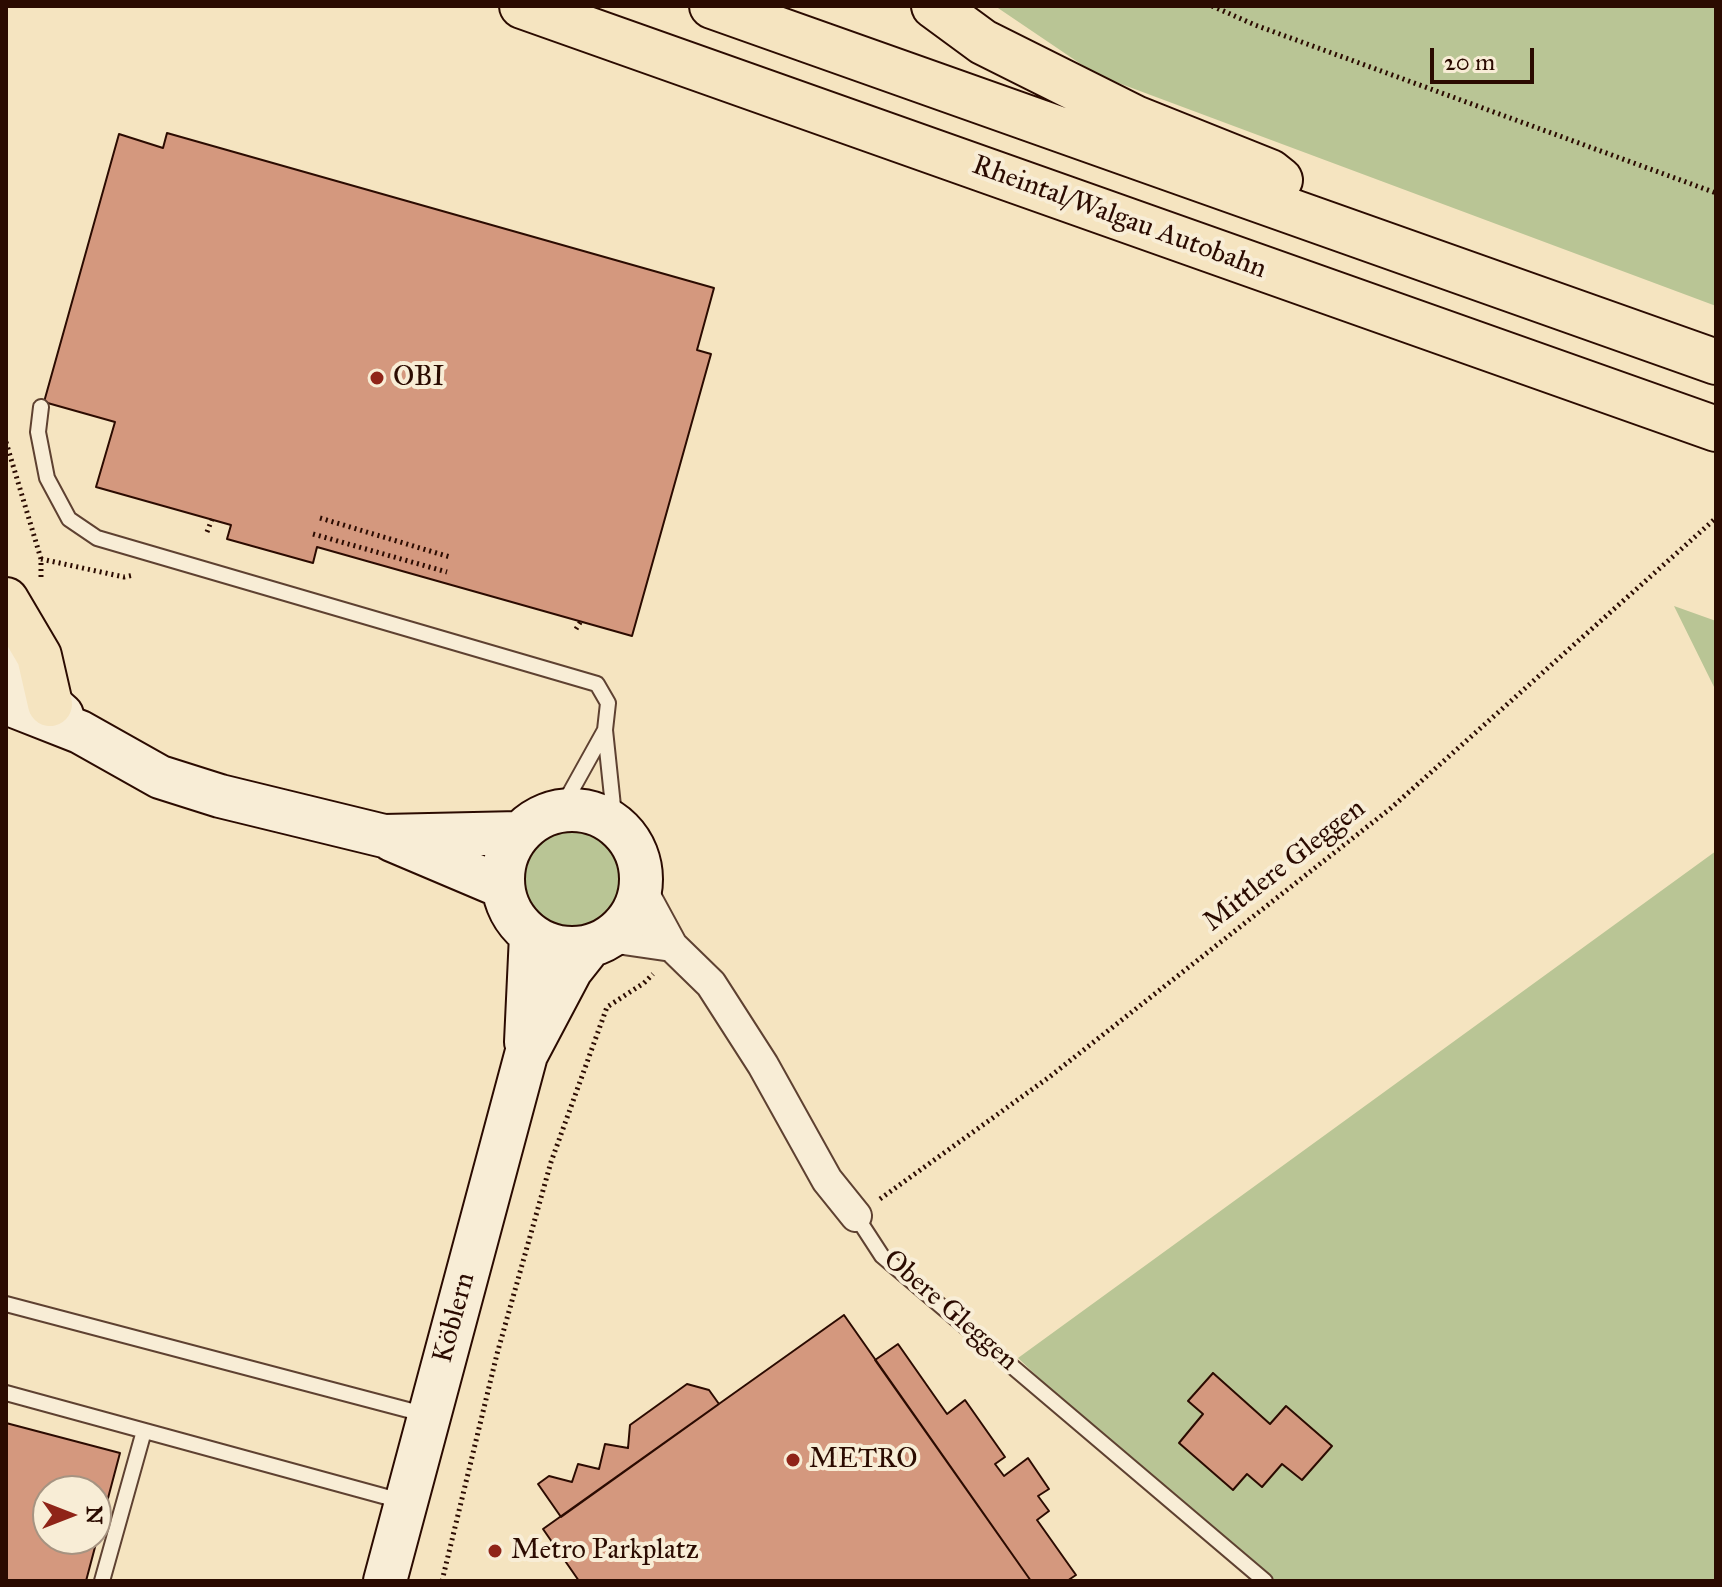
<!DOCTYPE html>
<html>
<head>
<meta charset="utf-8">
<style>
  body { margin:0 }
  #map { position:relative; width:1722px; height:1587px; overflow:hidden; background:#f5e4c0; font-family:"IM FELL Great Primer",serif }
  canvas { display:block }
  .frame { position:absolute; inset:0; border:8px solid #2b0b01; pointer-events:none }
  .north { position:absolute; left:32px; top:1475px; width:80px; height:80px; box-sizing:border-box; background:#f8edd6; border:2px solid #a69381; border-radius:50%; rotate:90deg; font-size:22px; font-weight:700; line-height:32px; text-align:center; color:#2b0b01 }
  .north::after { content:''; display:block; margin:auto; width:28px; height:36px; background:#8f2418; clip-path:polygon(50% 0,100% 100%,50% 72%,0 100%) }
  .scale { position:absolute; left:1430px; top:48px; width:104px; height:36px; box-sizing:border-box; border:4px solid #2b0b01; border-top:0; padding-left:10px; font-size:24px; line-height:28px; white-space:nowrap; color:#2b0b01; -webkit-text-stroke:6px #f8edd6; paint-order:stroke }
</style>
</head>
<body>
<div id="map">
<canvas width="1722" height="1587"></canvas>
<div class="frame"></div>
<div class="north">N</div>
<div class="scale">20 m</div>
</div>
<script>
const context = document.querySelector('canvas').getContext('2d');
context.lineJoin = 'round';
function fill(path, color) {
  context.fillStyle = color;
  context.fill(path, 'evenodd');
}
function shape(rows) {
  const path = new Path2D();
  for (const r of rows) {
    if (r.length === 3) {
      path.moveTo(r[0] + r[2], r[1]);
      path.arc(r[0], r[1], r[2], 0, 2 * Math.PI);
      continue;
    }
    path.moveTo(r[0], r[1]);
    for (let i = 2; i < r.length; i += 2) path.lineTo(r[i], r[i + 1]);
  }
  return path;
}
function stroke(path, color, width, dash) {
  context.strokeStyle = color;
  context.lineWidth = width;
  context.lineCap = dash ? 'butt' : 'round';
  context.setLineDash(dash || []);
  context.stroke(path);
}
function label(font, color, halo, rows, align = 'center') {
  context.font = font + ' "IM FELL Great Primer",serif';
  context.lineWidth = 8;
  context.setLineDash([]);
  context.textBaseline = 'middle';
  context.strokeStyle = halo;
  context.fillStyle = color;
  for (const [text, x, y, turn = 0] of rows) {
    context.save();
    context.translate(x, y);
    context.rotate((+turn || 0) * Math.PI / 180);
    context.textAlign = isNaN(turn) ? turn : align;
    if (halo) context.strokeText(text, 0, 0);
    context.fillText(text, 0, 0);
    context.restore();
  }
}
fill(shape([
  [995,6,1716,6,1716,306,1097,75],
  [1674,606,1716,621,1716,691],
  [570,880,50],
  [1716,851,1716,1581,1251,1581,1018,1358]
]), '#b9c595');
const building = shape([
  [167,133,714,288,697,350,711,354,632,636,317,547,313,563,227,539,231,525,96,487,115,422,44,402,119,134,163,148,167,133],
  [844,1315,1031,1581,579,1581,543,1529,844,1315],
  [898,1344,947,1414,965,1400,1005,1457,995,1464,1004,1476,1028,1458,1049,1489,1038,1496,1049,1511,1037,1520,1076,1575,1067,1581,1031,1581,875,1360,898,1344],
  [1213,1373,1270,1424,1286,1406,1332,1446,1302,1480,1282,1464,1262,1487,1247,1474,1233,1490,1179,1443,1203,1414,1188,1401,1213,1373],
  [687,1384,709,1390,719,1404,561,1517,538,1484,549,1476,572,1482,578,1464,599,1469,605,1444,628,1448,630,1425,687,1384],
  [6,1423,120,1453,86,1581,6,1581,6,1423],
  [48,1491,96,1491,96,1539,48,1539,48,1491]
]);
fill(building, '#d4987e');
stroke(building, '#2b0b01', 2);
const lane = shape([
  [41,407,38,432,47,478,69,519,97,538,597,684,608,703,605,730,615,825],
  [560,811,605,730],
  [856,1216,882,1256,1265,1581],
  [6,1304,427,1415],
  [6,1393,405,1502],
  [102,1581,144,1431]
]);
const street = shape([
  [640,887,672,946,711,984,763,1065,827,1180,856,1216],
  [610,937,672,946]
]);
const secondary = shape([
  [6,665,62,715],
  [6,703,80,732,160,777,220,796,384,836,519,833],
  [572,879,69],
  [392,840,503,887],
  [526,1042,531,935],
  [385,1581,526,1055,571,970,590,946]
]);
const primary = shape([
  [6,600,39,656,50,704]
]);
const highway = shape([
  [522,6,1716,429],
  [712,6,1716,362],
  [934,6,983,42,1135,118,1270,172,1280,180]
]);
stroke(lane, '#5e4131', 18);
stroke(street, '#5e4131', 34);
stroke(secondary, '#2b0b01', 46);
stroke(primary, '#2b0b01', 48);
stroke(highway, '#2b0b01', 48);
stroke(shape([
  [1212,6,1255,25,1716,193],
  [6,442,41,559,41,580],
  [320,518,450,557],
  [207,532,212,519],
  [313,534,447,572],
  [41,559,124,577,134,575],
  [576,629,581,621],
  [880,1199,1048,1078,1391,808,1716,518],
  [442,1581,497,1354,551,1162,607,1007,644,983,653,974]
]), '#2b0b01', 5, [2, 4]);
stroke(lane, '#f8edd6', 14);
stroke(street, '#f8edd6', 30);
stroke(secondary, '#f8edd6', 42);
stroke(primary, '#f5e4c0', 44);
stroke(highway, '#f5e4c0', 44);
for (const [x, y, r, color] of [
  [377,378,8,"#8f2418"],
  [793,1460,8,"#8f2418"],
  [495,1551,8,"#8f2418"]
]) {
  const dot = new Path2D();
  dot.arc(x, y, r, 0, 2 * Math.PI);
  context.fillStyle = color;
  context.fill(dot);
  stroke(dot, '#f8edd6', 3);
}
label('28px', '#2b0b01', '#f8edd6', [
  ["Rheintal/Walgau Autobahn",1119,218,20],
  ["Mittlere Gleggen",1285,866,-38],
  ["Obere Gleggen",950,1311,41],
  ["Köblern",455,1318,-75]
]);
label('28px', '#2b0b01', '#f8edd6', [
  ["OBI",393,378],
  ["METRO",809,1460],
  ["Metro Parkplatz",511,1551]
], 'left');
</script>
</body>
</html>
